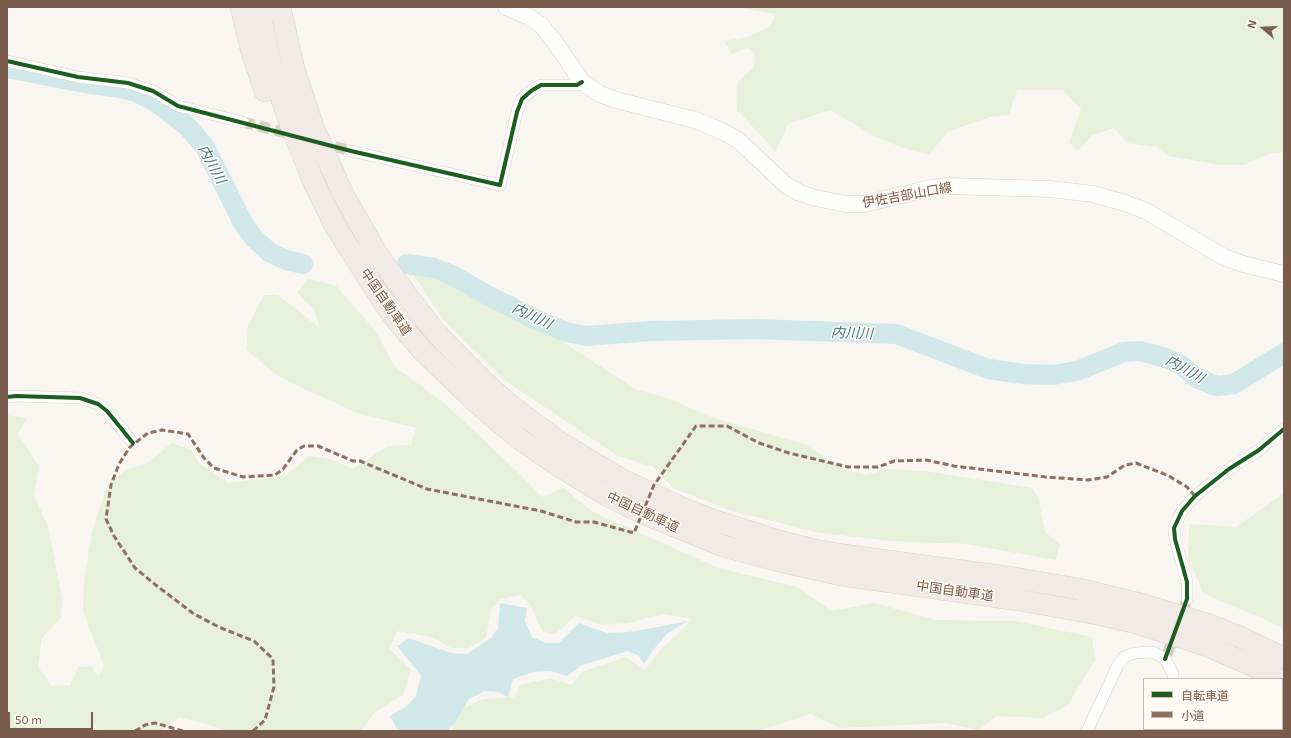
<!DOCTYPE html>
<html>
<head>
<meta charset="utf-8">
<style>
  body { margin:0 }
  #map { position:relative; width:1291px; height:738px; overflow:hidden; background:#f9f5f0; font-family:"Exo 2","Noto Sans JP",sans-serif }
  canvas { display:block }
  .frame { position:absolute; inset:0; border:8px solid #7a5c4d; pointer-events:none }
  .legend { position:absolute; left:1143px; top:678px; width:140px; height:52px; box-sizing:border-box; background:#fffaf3; border:1px solid #cabbb1; margin:0; padding:5px 7px; list-style:none; font-size:12px; color:#7a5c4d }
  .legend li { display:flex; align-items:center; gap:8px; height:20px }
  .legend b { width:20px; border:1px solid #cabbb1 }
  .north { position:absolute; left:1243px; top:8px; width:40px; height:40px; -webkit-text-stroke:3px #fffaf3; paint-order:stroke; rotate:289deg; font-size:11px; font-weight:700; line-height:16px; text-align:center; color:#7a5c4d }
  .north::after { content:''; display:block; margin:auto; width:14px; height:18px; background:#7a5c4d; clip-path:polygon(50% 0,100% 100%,50% 72%,0 100%) }
  .scale { position:absolute; left:8px; top:712px; width:85px; height:18px; box-sizing:border-box; border:2px solid #7a5c4d; border-top:0; padding-left:5px; font-size:12px; line-height:14px; white-space:nowrap; color:#7a5c4d; -webkit-text-stroke:3px #fffaf3; paint-order:stroke }
</style>
</head>
<body>
<div id="map">
<canvas width="1291" height="738"></canvas>
<div class="frame"></div>
<ul class="legend">
<li><b style="height:5px;background:#1b5e20"></b>自転車道</li>
<li><b style="height:5px;background:#8d6e63"></b>小道</li>
</ul>
<div class="north">N</div>
<div class="scale">50 m</div>
</div>
<script>
const context = document.querySelector('canvas').getContext('2d');
context.lineJoin = 'round';
function fill(path, color) {
  context.fillStyle = color;
  context.fill(path, 'evenodd');
}
function shape(rows) {
  const path = new Path2D();
  for (const r of rows) {
    path.moveTo(r[0], r[1]);
    for (let i = 2; i < r.length; i += 2) path.lineTo(r[i], r[i + 1]);
  }
  return path;
}
function stroke(path, color, width, dash) {
  context.strokeStyle = color;
  context.lineWidth = width;
  context.lineCap = dash ? 'butt' : 'round';
  context.setLineDash(dash || []);
  context.stroke(path);
}
function label(font, color, halo, rows, align = 'center') {
  context.font = font + ' "Exo 2","Noto Sans JP",sans-serif';
  context.lineWidth = 3;
  context.setLineDash([]);
  context.textBaseline = 'middle';
  context.strokeStyle = halo;
  context.fillStyle = color;
  for (const [text, x, y, turn = 0] of rows) {
    context.save();
    context.translate(x, y);
    context.rotate((+turn || 0) * Math.PI / 180);
    context.textAlign = isNaN(turn) ? turn : align;
    if (halo) context.strokeText(text, 0, 0);
    context.fillText(text, 0, 0);
    context.restore();
  }
}
fill(shape([
  [742,7,1284,7,1284,152,1271,153,1244,165,1220,165,1168,156,1156,147,1127,143,1114,128,1093,135,1078,151,1069,142,1081,109,1063,90,1017,90,1009,115,990,117,947,132,929,155,903,148,874,136,830,110,788,124,776,152,737,110,738,82,754,67,755,53,748,48,732,54,724,41,748,37,769,27,776,14,740,8],
  [429,272,554,336,635,389,670,399,708,416,804,444,848,471,866,475,888,469,925,471,1032,488,1038,497,1045,532,1060,544,1056,560,966,544,889,541,815,532,733,511,673,488,653,467,618,456,506,381,443,319,413,274],
  [308,278,336,286,375,330,395,367,443,402,520,474,542,497,563,488,593,512,718,568,798,587,831,611,874,603,936,620,1015,621,1092,637,1095,660,1067,706,1043,718,997,716,979,730,945,723,840,728,811,714,757,731,451,731,461,709,484,699,514,697,520,685,550,678,572,685,582,672,625,657,645,670,660,650,681,631,692,619,663,614,629,623,601,625,576,616,555,634,542,631,532,607,521,595,501,599,491,608,486,638,469,648,451,648,431,637,398,631,389,648,411,670,403,695,374,713,361,731,226,731,206,724,179,717,160,731,97,731,96,725,93,731,7,731,7,415,27,418,18,434,39,466,34,496,48,526,62,598,61,618,42,638,38,667,52,686,70,685,78,667,91,666,98,677,104,666,83,611,84,582,92,531,108,483,128,469,146,464,172,443,191,450,199,463,228,483,285,476,309,456,330,459,353,469,388,446,411,445,416,428,357,413,281,378,246,350,248,326,264,295,278,295,320,328,314,309,297,293],
  [1284,493,1284,629,1266,620,1204,594,1188,559,1189,524,1236,527]
]), '#e7f0db');
fill(shape([
  [500,603,527,608,525,621,532,637,546,643,559,643,579,623,592,628,608,633,628,632,653,628,687,621,667,634,653,650,644,664,639,656,628,651,582,665,567,676,550,671,534,672,513,679,508,697,498,692,485,691,469,699,454,724,447,731,398,731,390,716,407,706,416,696,421,675,397,646,409,638,451,653,467,654,491,638,498,628]
]), '#d0e8ea');
stroke(shape([
  [7,68,84,83,120,88,136,92,157,103,187,126,205,147,244,225,254,238,269,252,286,260,303,264],
  [407,264,434,268,450,274,487,295,533,318,566,332,586,336,652,331,755,329,896,334,988,369,1023,374,1053,375,1077,371,1124,352,1140,351,1166,358,1181,365,1198,379,1217,386,1234,384,1284,353]
]), '#d0e8ea', 20);
stroke(shape([
  [243,122,297,136],
  [319,142,351,151],
  [1167,655,1187,599]
]), '#d9cfc7', 11, [11, 5.5]);
const minor = shape([
  [7,61,78,77,128,83,153,91,178,106,243,122],
  [351,151,500,185,517,112,522,99,531,91,541,85,577,85,582,82],
  [7,397,16,396,80,398,98,404,107,411,133,443],
  [1187,599,1187,582,1175,539,1174,528,1182,511,1195,496,1229,469,1259,450,1284,429],
  [1087,731,1118,665,1124,657,1135,653,1153,652,1165,659,1173,674,1173,679],
  [1156,731,1157,729]
]);
const secondary = shape([
  [506,7,529,17,541,25,554,41,582,82,600,94,616,100,695,120,722,131,738,140,786,185,800,193,815,198,846,204,864,204,931,188,947,186,1050,189,1093,194,1125,203,1146,211,1224,257,1243,264,1284,274]
]);
const motorway = shape([
  [241,7,251,49,265,91],
  [259,7,262,24,273,72,288,118,314,183,335,226,386,306,398,322,422,350,456,383,490,415,521,440,554,463,608,496,640,512,723,546,774,560,841,575,1019,600,1097,614,1136,623,1205,645,1262,670,1278,679],
  [280,7,294,69,314,129,342,192,376,252,397,282,436,333,483,381,509,404,561,443,621,479,682,508,713,520,779,541,811,549,844,555,1015,578,1079,589,1145,605,1210,625,1240,637,1284,658]
]);
stroke(minor, '#d7d1cb', 12);
stroke(secondary, '#d9d2cb', 17);
stroke(motorway, '#dad1cc', 22);
stroke(minor, '#fefefd', 11);
stroke(secondary, '#fefefd', 16);
stroke(motorway, '#f2eae7', 21);
stroke(shape([
  [135,731,145,725,155,723,183,731],
  [253,731,265,720,274,687,273,659,254,641,221,628,194,614,157,586,135,568,114,536,106,519,111,485,119,464,130,447,148,433,162,430,188,434,204,458,214,468,243,477,275,475,283,469,297,450,304,446,318,446,353,461,360,461,427,489,541,511,576,522,594,522,634,533,654,485,696,426,727,426,759,443,789,453,848,467,878,467,894,461,926,460,954,466,1046,477,1088,480,1107,477,1125,465,1136,463,1169,476,1187,487,1195,496]
]), '#8d6e63', 3, [6, 3]);
stroke(shape([
  [7,61,78,77,128,83,153,91,178,106,351,151,500,185,517,112,522,99,531,91,541,85,577,85,582,82],
  [7,397,16,396,80,398,98,404,107,411,133,443],
  [1165,659,1187,599,1187,582,1175,539,1174,528,1182,511,1195,496,1229,469,1259,450,1284,429]
]), '#1b5e20', 4);
label('13px', '#7a5c4d', '#fffaf3', [
  ["伊佐吉部山口線",907,195,-10],
  ["中国自動車道",386,302,55],
  ["中国自動車道",643,512,25],
  ["中国自動車道",955,591,8]
]);
label('italic 14px', '#437c86', '#fffaf3', [
  ["内川川",212,164,61],
  ["内川川",532,316,25],
  ["内川川",852,333,2],
  ["内川川",1185,369,29]
]);
</script>
</body>
</html>
